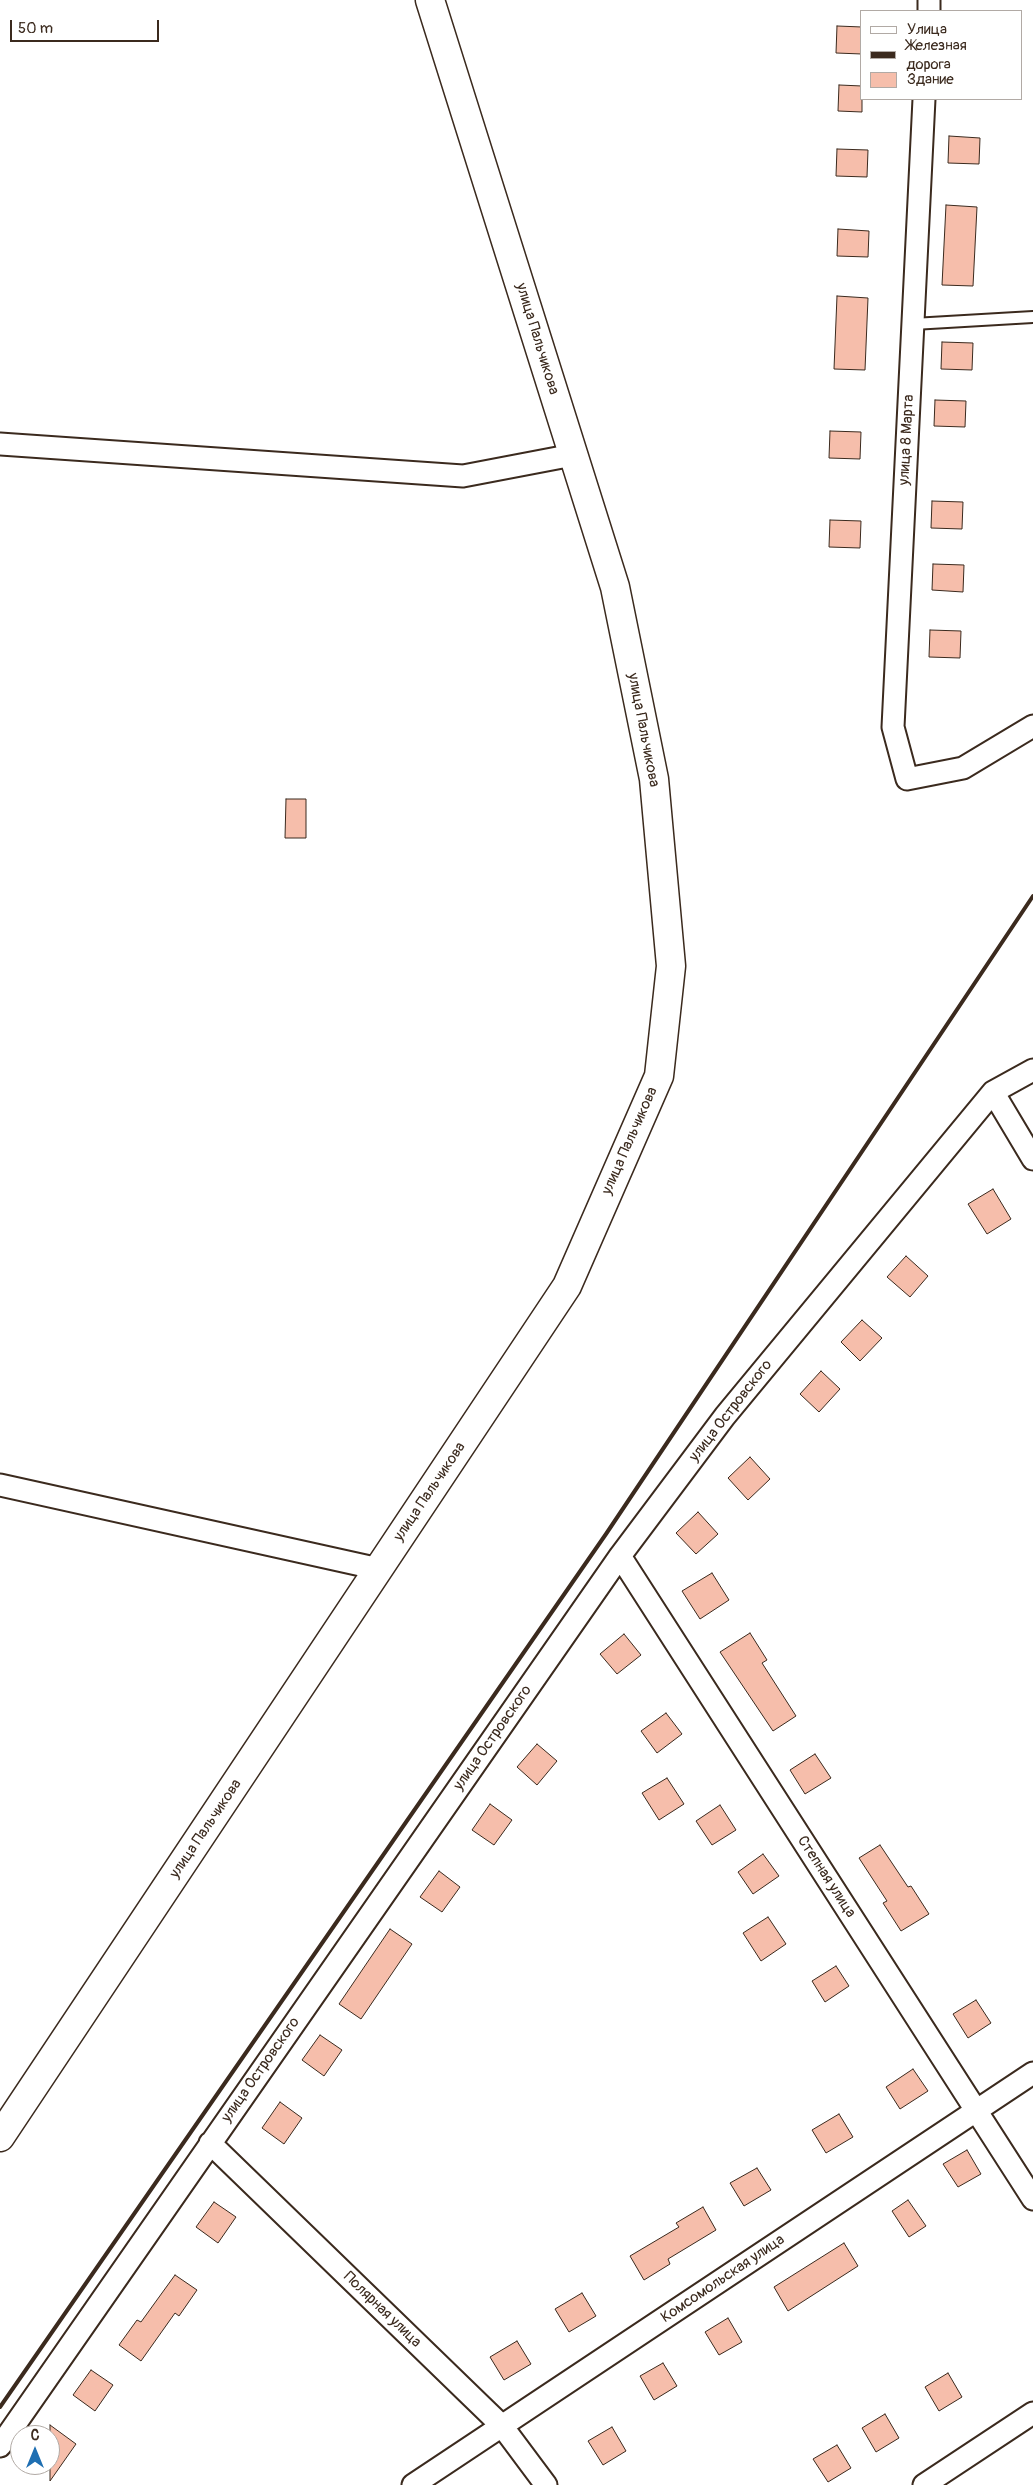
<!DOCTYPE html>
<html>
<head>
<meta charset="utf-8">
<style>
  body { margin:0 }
  #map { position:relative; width:1033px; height:2485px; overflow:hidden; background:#fff; font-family:Pangolin,sans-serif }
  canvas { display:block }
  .legend { position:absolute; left:860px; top:10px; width:162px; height:90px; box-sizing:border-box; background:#fff; border:1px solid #b1aaa5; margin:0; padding:6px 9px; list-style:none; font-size:15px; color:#3b2a1e }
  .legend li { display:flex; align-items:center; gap:10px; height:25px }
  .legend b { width:25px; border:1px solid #b1aaa5 }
  .north { position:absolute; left:10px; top:2425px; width:50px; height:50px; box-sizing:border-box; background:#fff; border:1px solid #b1aaa5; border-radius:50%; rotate:0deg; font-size:14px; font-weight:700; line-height:20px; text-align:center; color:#3b2a1e }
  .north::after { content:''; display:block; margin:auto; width:18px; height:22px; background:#1f6fb2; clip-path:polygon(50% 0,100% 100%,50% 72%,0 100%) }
  .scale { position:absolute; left:10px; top:20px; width:149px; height:22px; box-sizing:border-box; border:2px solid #3b2a1e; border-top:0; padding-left:6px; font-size:15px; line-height:18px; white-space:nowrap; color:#3b2a1e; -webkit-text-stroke:4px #fff; paint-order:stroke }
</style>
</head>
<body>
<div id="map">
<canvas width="1033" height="2485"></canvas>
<ul class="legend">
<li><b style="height:6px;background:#fff"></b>Улица</li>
<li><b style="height:6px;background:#3b2a1e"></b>Железная дорога</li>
<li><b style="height:14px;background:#f6beab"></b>Здание</li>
</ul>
<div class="north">С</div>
<div class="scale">50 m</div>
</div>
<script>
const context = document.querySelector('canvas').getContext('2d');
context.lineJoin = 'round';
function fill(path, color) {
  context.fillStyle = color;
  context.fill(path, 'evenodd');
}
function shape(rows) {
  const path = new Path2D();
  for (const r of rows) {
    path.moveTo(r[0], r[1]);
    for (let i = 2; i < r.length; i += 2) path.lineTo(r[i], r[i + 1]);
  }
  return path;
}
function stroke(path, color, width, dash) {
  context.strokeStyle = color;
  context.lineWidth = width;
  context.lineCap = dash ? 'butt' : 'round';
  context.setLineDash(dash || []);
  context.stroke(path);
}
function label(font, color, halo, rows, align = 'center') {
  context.font = font + ' Pangolin,sans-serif';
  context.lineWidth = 4;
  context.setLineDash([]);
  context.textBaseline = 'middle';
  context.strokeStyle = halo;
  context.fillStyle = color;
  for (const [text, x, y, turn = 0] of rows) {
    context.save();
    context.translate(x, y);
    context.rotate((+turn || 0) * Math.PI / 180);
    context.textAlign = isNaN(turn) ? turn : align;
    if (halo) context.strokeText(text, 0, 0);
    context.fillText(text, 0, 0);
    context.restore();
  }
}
const building = shape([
  [837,26,862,27,862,54,836,53,837,26],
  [839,85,862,86,862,112,838,111,839,85],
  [949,136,980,138,979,164,948,163,949,136],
  [837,149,868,150,867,177,836,176,837,149],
  [946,205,977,207,973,286,942,285,946,205],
  [838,229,869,231,868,257,837,256,838,229],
  [837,296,868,298,865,370,834,369,837,296],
  [942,342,973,343,972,370,941,369,942,342],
  [935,400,966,401,965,427,934,426,935,400],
  [830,431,861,432,860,459,829,458,830,431],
  [932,501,963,502,962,529,931,528,932,501],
  [830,520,861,521,860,548,829,547,830,520],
  [933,564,964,565,963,592,932,590,933,564],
  [930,630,961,631,960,658,929,657,930,630],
  [286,799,306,799,306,838,285,838,286,799],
  [993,1189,1011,1219,987,1234,968,1204,993,1189],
  [906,1256,928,1276,910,1297,887,1277,906,1256],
  [862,1320,882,1338,860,1361,841,1342,862,1320],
  [821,1371,840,1389,819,1412,800,1394,821,1371],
  [750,1457,770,1479,748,1500,728,1478,750,1457],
  [698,1512,718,1534,696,1554,676,1533,698,1512],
  [712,1573,729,1600,700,1619,682,1591,712,1573],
  [750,1633,767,1660,762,1663,796,1716,773,1731,720,1652,750,1633],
  [624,1634,641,1655,617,1674,600,1654,624,1634],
  [666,1713,682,1734,657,1753,641,1731,666,1713],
  [537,1744,557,1761,537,1785,517,1767,537,1744],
  [815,1754,831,1778,805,1794,790,1770,815,1754],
  [667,1778,684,1804,659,1820,642,1793,667,1778],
  [490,1804,512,1820,494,1845,472,1830,490,1804],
  [720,1805,736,1830,712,1845,696,1821,720,1805],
  [880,1845,908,1887,911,1886,929,1914,901,1931,883,1903,887,1901,859,1858,880,1845],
  [763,1854,779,1876,753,1894,738,1872,763,1854],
  [439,1871,460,1887,442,1912,420,1897,439,1871],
  [768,1917,786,1944,761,1961,743,1933,768,1917],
  [390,1929,412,1944,361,2019,339,2004,390,1929],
  [836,1966,849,1986,825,2002,812,1981,836,1966],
  [976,2000,991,2023,968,2038,953,2014,976,2000],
  [320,2035,342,2050,324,2076,302,2060,320,2035],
  [913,2069,928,2091,900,2109,886,2087,913,2069],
  [280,2102,302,2118,284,2144,262,2128,280,2102],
  [839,2114,853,2137,826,2153,812,2130,839,2114],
  [967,2150,981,2174,958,2187,943,2164,967,2150],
  [757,2168,771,2190,744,2206,730,2183,757,2168],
  [908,2200,926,2226,909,2237,892,2211,908,2200],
  [214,2202,236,2217,218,2243,196,2227,214,2202],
  [703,2207,716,2230,668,2259,670,2264,644,2280,630,2256,679,2227,676,2223,703,2207],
  [844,2243,858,2266,788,2311,774,2287,844,2243],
  [175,2275,197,2290,179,2316,175,2313,141,2361,119,2345,137,2320,141,2322,175,2275],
  [582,2293,596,2316,569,2332,555,2309,582,2293],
  [728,2318,742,2342,719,2355,705,2332,728,2318],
  [517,2341,531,2364,504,2380,490,2357,517,2341],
  [663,2363,677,2386,654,2400,640,2376,663,2363],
  [91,2370,113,2385,95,2411,73,2395,91,2370],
  [948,2373,962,2397,939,2411,925,2387,948,2373],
  [885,2414,899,2438,876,2452,862,2428,885,2414],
  [50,2425,76,2444,50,2481,50,2425],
  [612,2427,626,2451,603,2465,588,2441,612,2427],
  [837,2445,851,2468,828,2482,813,2459,837,2445]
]);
fill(building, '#f6beab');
stroke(building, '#3b2a1e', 1);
const lane = shape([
  [913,324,1033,317]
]);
const street = shape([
  [929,11,929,0],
  [924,99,893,727,907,779,963,768,1033,726],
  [0,444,463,476,573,455],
  [993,1092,1033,1159],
  [0,1485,379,1569],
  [620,1556,1033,2199],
  [210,2143,502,2426,546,2485],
  [0,2446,620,1556,725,1416,993,1092,1033,1070],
  [413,2485,1033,2073],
  [924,2485,1033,2413]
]);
const secondary = shape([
  [0,2137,567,1286,659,1076,671,966,654,779,615,587,430,0]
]);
stroke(lane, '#3b2a1e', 14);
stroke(street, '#3b2a1e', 25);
stroke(secondary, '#3b2a1e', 31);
stroke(lane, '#fff', 10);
stroke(street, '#fff', 21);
stroke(secondary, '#fff', 28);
stroke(shape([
  [0,2407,606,1534,1033,896]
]), '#3b2a1e', 4);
label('15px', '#3b2a1e', '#fff', [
  ["улица Пальчикова",537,339,73],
  ["улица 8 Марта",907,440,-87],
  ["улица Пальчикова",643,730,79],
  ["улица Пальчикова",630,1141,-66],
  ["улица Островского",731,1411,-52],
  ["улица Пальчикова",430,1492,-56],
  ["улица Островского",493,1738,-55],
  ["улица Пальчикова",206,1829,-56],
  ["Степная улица",826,1877,57],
  ["улица Островского",261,2070,-55],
  ["Комсомольская улица",723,2279,-34],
  ["Полярная улица",382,2310,44]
]);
</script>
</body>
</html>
